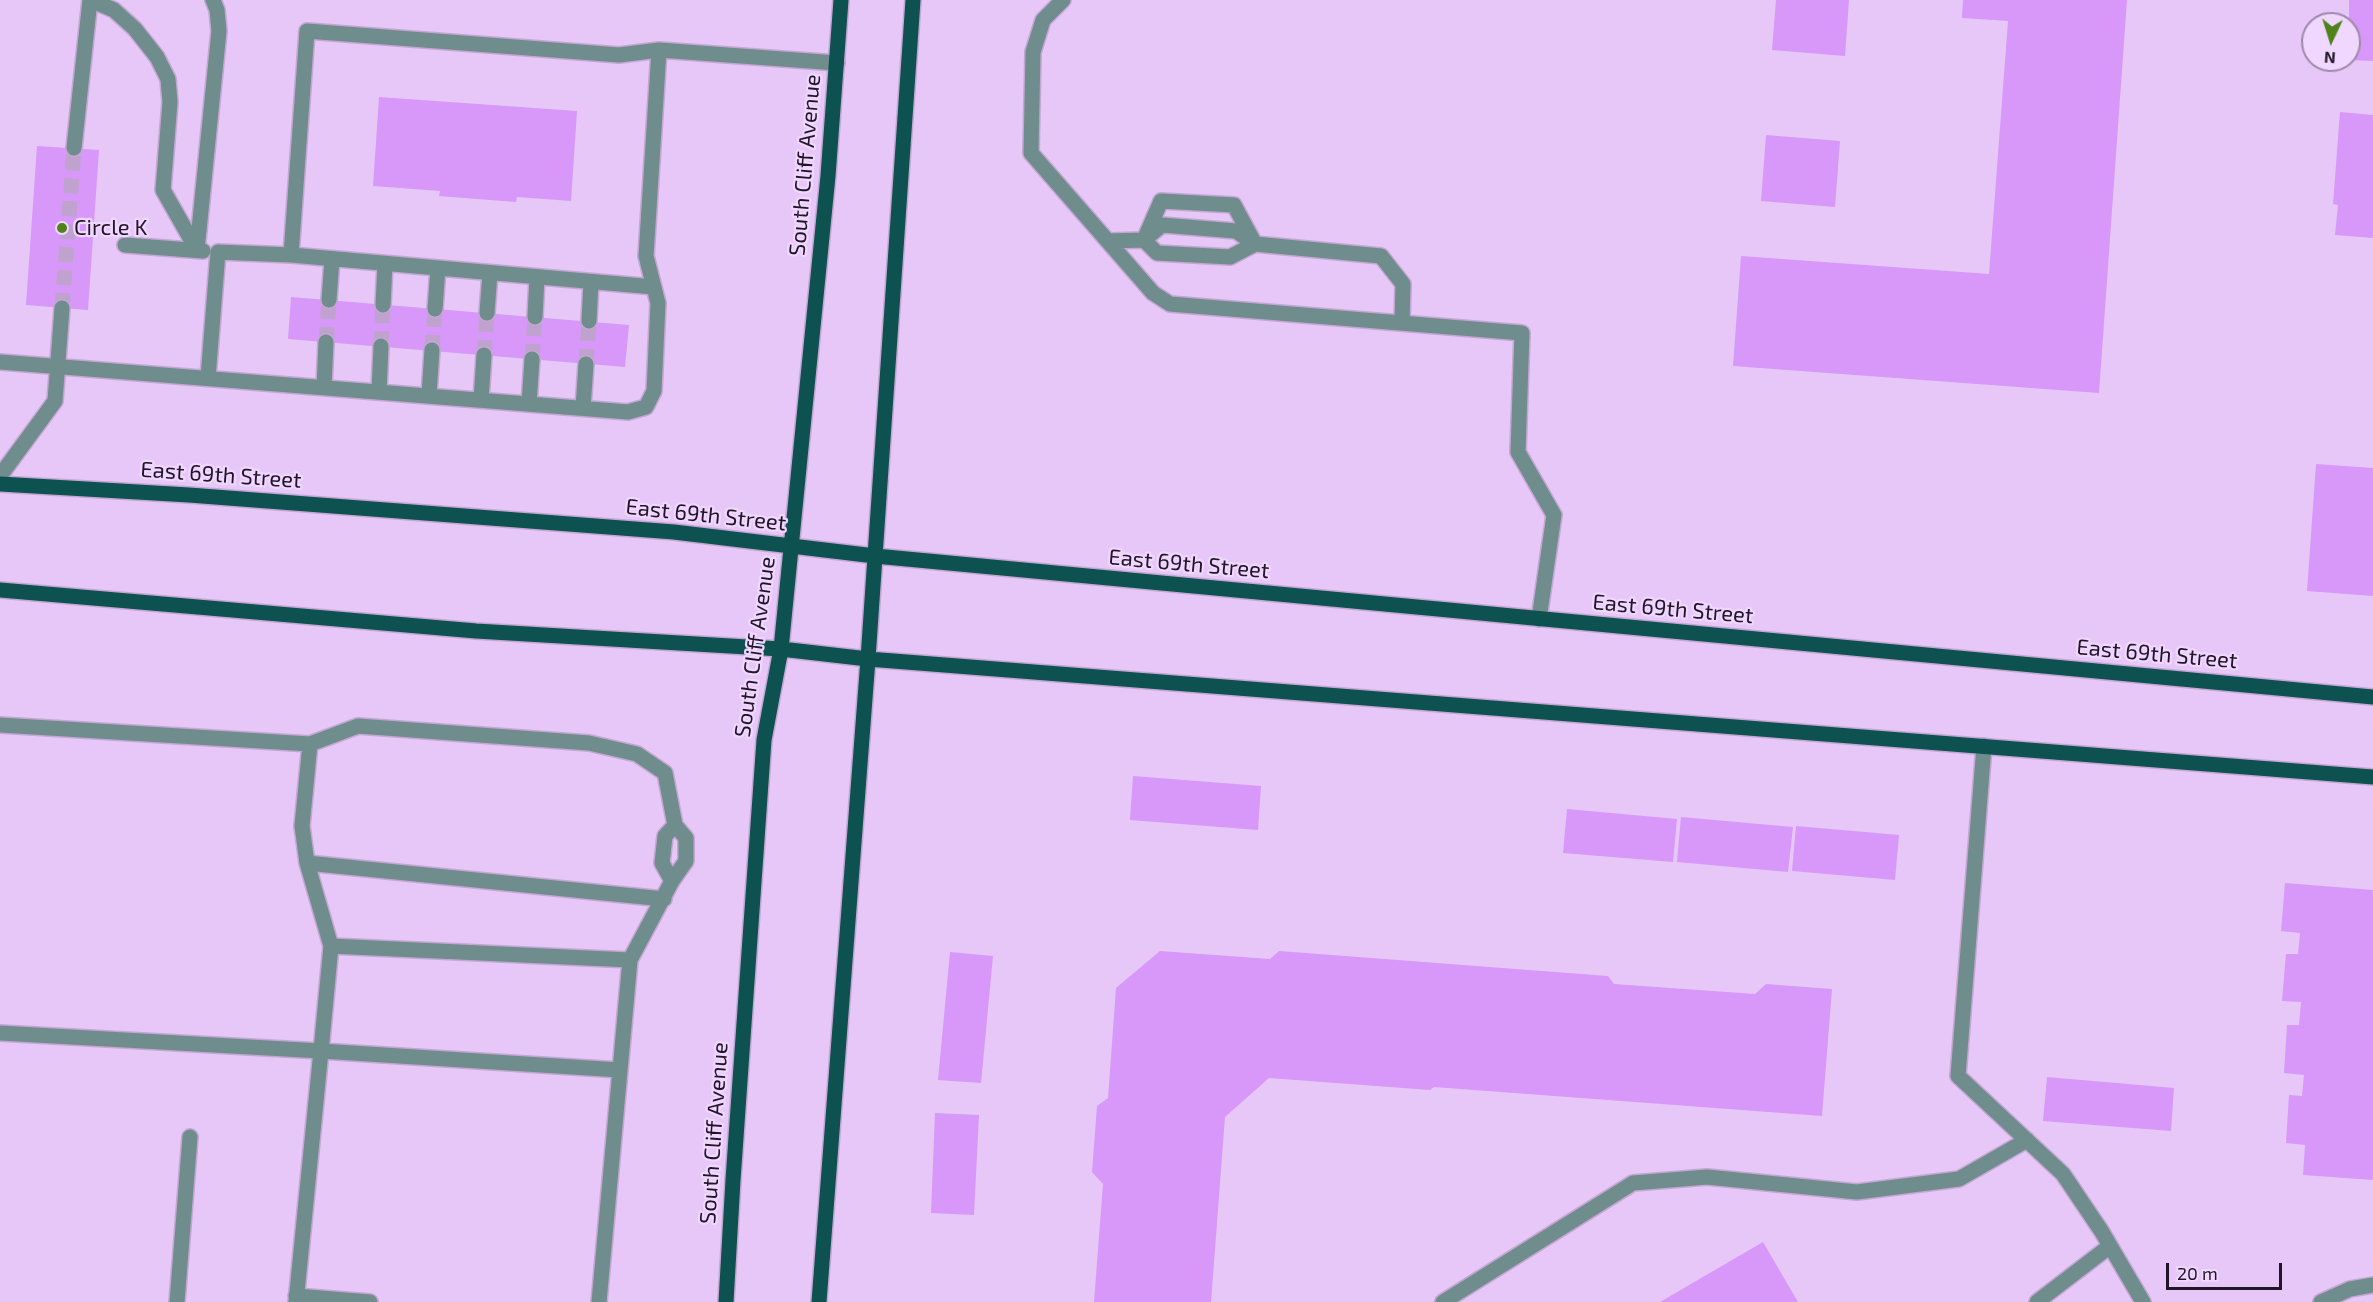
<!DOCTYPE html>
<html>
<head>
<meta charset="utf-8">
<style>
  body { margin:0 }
  #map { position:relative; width:2373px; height:1302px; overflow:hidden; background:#e6c7f8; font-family:"Exo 2",sans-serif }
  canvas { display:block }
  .north { position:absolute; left:2301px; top:12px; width:60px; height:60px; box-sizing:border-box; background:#f0d7ff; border:2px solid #9d89a9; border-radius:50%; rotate:184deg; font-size:16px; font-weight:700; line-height:24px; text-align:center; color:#211527 }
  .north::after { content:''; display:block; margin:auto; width:21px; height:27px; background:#4f8319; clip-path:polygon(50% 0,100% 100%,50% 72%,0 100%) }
  .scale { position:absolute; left:2166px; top:1263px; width:116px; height:27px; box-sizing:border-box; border:3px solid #211527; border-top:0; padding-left:8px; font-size:18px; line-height:21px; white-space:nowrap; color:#211527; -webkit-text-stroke:4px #f0d7ff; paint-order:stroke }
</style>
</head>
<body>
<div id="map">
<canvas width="2373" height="1302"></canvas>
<div class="north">N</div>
<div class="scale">20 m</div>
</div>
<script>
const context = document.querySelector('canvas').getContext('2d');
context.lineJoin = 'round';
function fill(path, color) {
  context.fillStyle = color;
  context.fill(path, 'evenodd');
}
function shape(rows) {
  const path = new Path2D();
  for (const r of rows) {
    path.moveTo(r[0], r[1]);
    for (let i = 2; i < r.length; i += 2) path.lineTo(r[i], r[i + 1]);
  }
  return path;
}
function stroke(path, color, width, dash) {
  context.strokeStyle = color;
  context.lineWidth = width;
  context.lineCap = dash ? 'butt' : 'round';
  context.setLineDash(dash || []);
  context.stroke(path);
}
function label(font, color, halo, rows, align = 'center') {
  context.font = font + ' "Exo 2",sans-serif';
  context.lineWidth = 4.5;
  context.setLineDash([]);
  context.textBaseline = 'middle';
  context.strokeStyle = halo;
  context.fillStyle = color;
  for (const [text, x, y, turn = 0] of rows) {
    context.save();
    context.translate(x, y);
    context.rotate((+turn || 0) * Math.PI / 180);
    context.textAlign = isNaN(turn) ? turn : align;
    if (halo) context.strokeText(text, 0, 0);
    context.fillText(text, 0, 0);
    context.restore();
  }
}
fill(shape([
  [1776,0,1849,0,1845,56,1772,50],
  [1963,0,2127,0,2099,393,1733,366,1741,256,1989,274,2008,21,1962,18],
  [2349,0,2373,0,2373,61,2349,60],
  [379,97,577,111,571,201,517,197,516,202,439,196,440,191,373,186],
  [2340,112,2373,115,2373,238,2335,235,2338,205,2333,204],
  [1766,135,1840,141,1835,207,1761,201],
  [37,146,99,150,88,310,26,305],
  [291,297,629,325,625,367,288,339],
  [2316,464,2373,468,2373,596,2307,591],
  [1133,776,1261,786,1258,830,1130,820],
  [1567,809,1677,819,1673,862,1563,853],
  [1681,817,1793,827,1788,872,1677,862],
  [1796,826,1899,835,1895,880,1792,871],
  [2285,883,2373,890,2373,1180,2303,1175,2305,1145,2286,1143,2289,1095,2302,1096,2304,1075,2284,1073,2287,1025,2299,1025,2301,1002,2282,1001,2286,954,2298,954,2300,933,2281,931],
  [1160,951,1270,959,1279,951,1608,976,1614,984,1755,994,1766,984,1832,989,1822,1116,1434,1087,1430,1090,1269,1078,1225,1117,1211,1302,1094,1302,1103,1184,1092,1172,1097,1106,1108,1098,1116,988],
  [950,952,993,956,981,1083,938,1080],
  [2047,1077,2174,1088,2171,1131,2043,1121],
  [935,1113,979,1115,974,1215,931,1213],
  [1763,1242,1798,1302,1660,1302]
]), '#d798fa');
stroke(shape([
  [62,308,74,148],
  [326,342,329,300],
  [381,346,383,305],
  [432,350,435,309],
  [484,355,487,313],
  [532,359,535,317],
  [586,364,589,321]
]), '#bfa3ce', 15, [15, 8]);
const minor = shape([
  [91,0,114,10,135,29,157,57,168,79,170,102,163,190,197,250],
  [1063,0,1043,20,1033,52,1031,153,1153,293,1170,304,1522,333,1518,452,1554,515,1539,619],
  [74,148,90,0],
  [1161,201,1234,205,1255,244,1230,257,1157,253,1144,240,1161,201],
  [1108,241,1144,240,1162,225,1236,231,1255,244,1381,256,1403,284,1402,323],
  [125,245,203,251],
  [197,250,219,31,217,10,213,0],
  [654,287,291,255,307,31,619,55,659,50],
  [329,300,332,259],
  [383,305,385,264],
  [435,309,438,268],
  [487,313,490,273],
  [535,317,537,277],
  [589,321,591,282],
  [0,362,628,412,646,407,654,391,658,303,646,256,659,50,837,63],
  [208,378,218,252,291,255],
  [324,387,326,342],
  [379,392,381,346],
  [429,395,432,350],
  [481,400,484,355],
  [529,404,532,359],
  [583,408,586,364],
  [0,476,55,401,62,308],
  [0,725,310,744,302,826,307,863,331,946,321,1051,0,1033],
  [310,744,358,726,589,743,637,754,665,773,675,825,665,836,662,863,672,881,630,960,331,946],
  [1984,746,1958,1076,2063,1174,2102,1232,2143,1302],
  [307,863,664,899],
  [672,881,686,861,686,838,675,825],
  [296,1296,370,1302],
  [177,1302,190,1137],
  [296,1302,321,1051,620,1070],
  [599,1302,630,960],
  [1443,1302,1633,1183,1707,1177,1857,1192,1959,1179,2027,1140],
  [2037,1302,2110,1246],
  [2321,1302,2350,1289,2373,1285]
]);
const major = shape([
  [0,484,189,495,674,532,875,556,2373,697],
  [0,590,476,631,781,649,868,659,2373,777],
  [726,1302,733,1180,764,740,781,649,828,176,841,0],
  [819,1302,868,659,913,0]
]);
stroke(minor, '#c3a7d2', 18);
stroke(major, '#c3a7d2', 18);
stroke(minor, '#6f8d8c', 15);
stroke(major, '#0d5150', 15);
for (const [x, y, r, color] of [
  [62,228,6,"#4f8319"]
]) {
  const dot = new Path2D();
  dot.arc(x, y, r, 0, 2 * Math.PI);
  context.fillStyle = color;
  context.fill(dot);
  stroke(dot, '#f0d7ff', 2);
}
label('22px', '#211527', '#f0d7ff', [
  ["South Cliff Avenue",805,165,-85],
  ["East 69th Street",221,475,4],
  ["East 69th Street",706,515,6],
  ["East 69th Street",1189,564,5],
  ["East 69th Street",1673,609,5],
  ["South Cliff Avenue",755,647,-82],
  ["East 69th Street",2157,654,5],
  ["South Cliff Avenue",714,1133,-86]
]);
label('22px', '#211527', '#f0d7ff', [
  ["Circle K",74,228]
], 'left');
</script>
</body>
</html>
